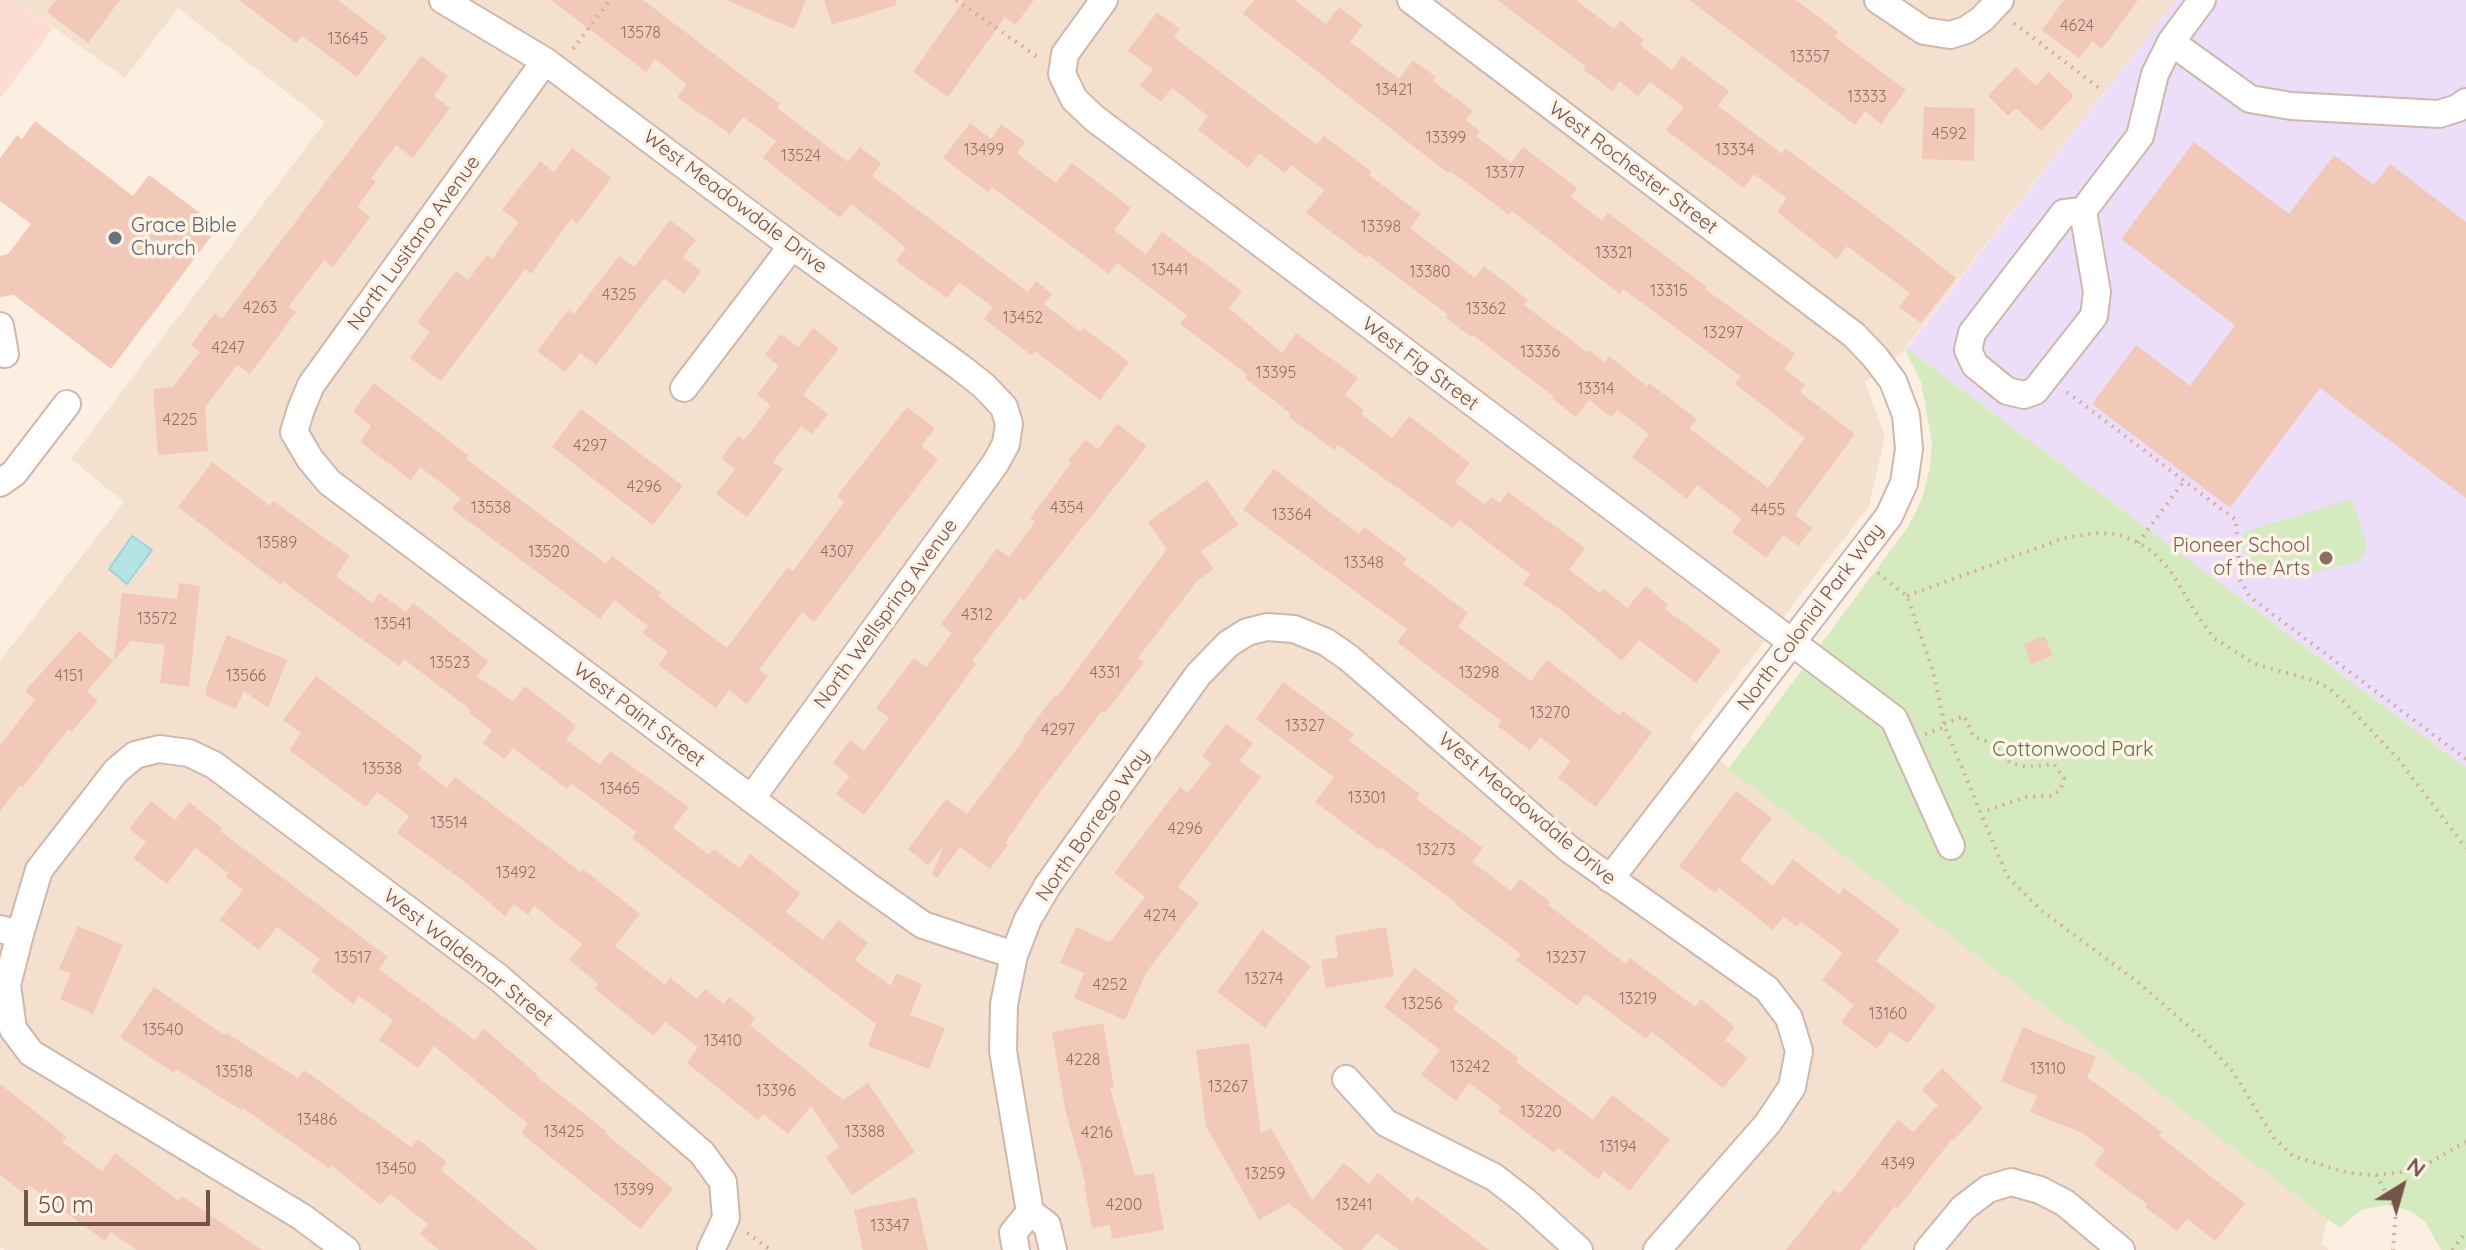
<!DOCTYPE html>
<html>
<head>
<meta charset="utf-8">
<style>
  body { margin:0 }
  #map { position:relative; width:2466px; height:1250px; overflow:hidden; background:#fcefe1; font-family:Quicksand,sans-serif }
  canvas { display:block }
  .north { position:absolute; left:2362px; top:1146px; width:80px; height:80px; -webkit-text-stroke:6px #fff3e7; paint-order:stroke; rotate:37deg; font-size:22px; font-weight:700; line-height:32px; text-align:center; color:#745348 }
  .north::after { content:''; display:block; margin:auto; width:28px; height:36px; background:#745348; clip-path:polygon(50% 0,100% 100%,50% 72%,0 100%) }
  .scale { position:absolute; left:24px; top:1190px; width:186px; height:36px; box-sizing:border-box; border:4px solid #745348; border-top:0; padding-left:10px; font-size:24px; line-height:28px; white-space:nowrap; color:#745348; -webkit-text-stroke:6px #fff3e7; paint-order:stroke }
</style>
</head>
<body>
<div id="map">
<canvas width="2466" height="1250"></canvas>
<div class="north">N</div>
<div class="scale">50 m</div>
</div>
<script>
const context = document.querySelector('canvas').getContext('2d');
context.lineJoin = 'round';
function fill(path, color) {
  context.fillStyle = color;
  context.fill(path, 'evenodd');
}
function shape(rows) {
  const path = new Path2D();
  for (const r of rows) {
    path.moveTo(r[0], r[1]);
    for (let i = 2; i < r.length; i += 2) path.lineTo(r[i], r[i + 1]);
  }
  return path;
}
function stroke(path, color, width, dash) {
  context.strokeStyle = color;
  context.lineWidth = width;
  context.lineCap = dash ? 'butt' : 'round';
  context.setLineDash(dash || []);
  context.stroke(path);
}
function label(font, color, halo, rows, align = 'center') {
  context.font = font + ' Quicksand,sans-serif';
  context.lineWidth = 7;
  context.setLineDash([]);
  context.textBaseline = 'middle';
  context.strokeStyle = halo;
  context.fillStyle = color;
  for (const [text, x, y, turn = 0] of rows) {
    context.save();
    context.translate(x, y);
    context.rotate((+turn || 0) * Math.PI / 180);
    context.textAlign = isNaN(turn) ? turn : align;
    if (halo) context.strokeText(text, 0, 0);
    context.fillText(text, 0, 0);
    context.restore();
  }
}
fill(shape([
  [15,0,2176,0,1903,351,1865,382,1885,436,1869,506,1690,738,2328,1219,2321,1244,2329,1250,5,1250,0,1246,0,661,124,502,71,459,325,122,178,8,125,78]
]), '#f4e0cf');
fill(shape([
  [0,0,15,0,53,28,0,99]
]), '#fddcd4');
fill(shape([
  [2176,0,2466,0,2466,768,1907,348]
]), '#ecdef8');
fill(shape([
  [1907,348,2466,768,2466,1247,2464,1250,2441,1250,2426,1223,2412,1212,2401,1208,2386,1205,2361,1210,2340,1228,1728,769,1908,527,1922,499,1930,468,1932,441,1921,382,1905,350],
  [2352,499,2367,545,2366,551,2358,561,2296,578,2260,568,2246,569,2243,532]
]), '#d5eabf');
const water = shape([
  [132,536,152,550,127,584,109,569,132,536]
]);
fill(water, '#b5e4e6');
stroke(water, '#9bd4d8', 2);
fill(shape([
  [56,0,120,0,88,43,47,12],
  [239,0,338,0,387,37,357,77,302,36,296,43],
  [551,0,643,0,780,104,777,108,848,162,860,147,881,163,872,176,1028,292,1036,281,1052,294,1044,304,1080,332,1083,328,1129,362,1100,400,1035,351,1031,355,984,319,993,307,959,282,947,298,896,261,906,248,881,227,851,204,840,218,763,158,776,141,743,117,730,134,677,97,687,84,655,59,646,72],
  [726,0,806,0,794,29],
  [824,0,896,0,896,5,832,25],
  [964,0,1034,0,1015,25,1005,17,948,97,913,72],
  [1254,0,1294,0,1326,24,1339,7,1363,25,1350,42,1399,79,1413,60,1436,77,1433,81,1473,111,1465,120,1480,131,1476,136,1511,163,1523,147,1577,188,1571,197,1602,221,1608,213,1707,287,1705,289,1795,354,1784,369,1805,385,1800,392,1855,434,1795,515,1812,528,1798,546,1783,535,1766,558,1732,532,1742,519,1697,485,1687,499,1632,457,1649,434,1617,410,1611,417,1589,400,1576,417,1552,398,1553,396,1473,335,1471,337,1445,317,1447,314,1368,255,1366,258,1306,213,1324,190,1291,165,1285,173,1259,153,1248,168,1198,130,1208,116,1172,88,1161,102,1140,86,1153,69,1128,51,1157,12,1180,29,1174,37,1262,104,1317,145,1324,136,1372,172,1369,175,1421,214,1410,228,1475,278,1484,266,1528,300,1524,305,1587,352,1588,350,1604,362,1609,356,1647,386,1649,383,1697,419,1689,428,1768,488,1805,438,1735,384,1740,376,1676,328,1623,289,1620,294,1512,211,1509,215,1450,171,1448,173,1243,14],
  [1497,0,1576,0,1614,29,1621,21,1644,40,1640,45,1672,70,1682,56,1729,91,1718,106,1782,154,1785,148,1895,230,1956,278,1921,323,1899,307,1910,293,1870,263,1847,246,1837,259,1777,212,1787,198,1754,174,1744,188,1666,130,1684,107,1650,82,1638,96,1619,81,1612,91,1583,69,1585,66],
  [1689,0,1796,0,1838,32,1835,37,1906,90,1881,124,1865,111,1855,125],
  [2064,0,2138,0,2102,49,2092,41,2079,58,2042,30],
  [421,56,448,76,434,96,450,108,413,158,396,145,371,178,376,181,357,207,370,217,349,246,333,267,324,260,288,307,296,312,250,374,237,365,205,407,208,451,158,455,153,389,173,387,200,352,191,345,215,313,222,319],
  [2016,67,2036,86,2049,72,2074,96,2041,131,2016,108,2008,116,1988,96],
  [1924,107,1975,108,1974,161,1922,159],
  [35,121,133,196,149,175,200,213,197,216,216,230,111,369,14,295,0,297,0,256,8,254,31,224,0,201,0,158,17,135,22,139],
  [970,123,991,139,1001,124,1025,142,1017,153,1056,183,1072,163,1131,208,1114,230,1146,254,1162,232,1242,291,1229,308,1282,353,1296,333,1358,378,1345,395,1364,410,1361,414,1392,438,1409,416,1470,463,1455,482,1485,505,1491,497,1500,503,1508,492,1585,548,1569,570,1600,593,1604,589,1627,608,1646,586,1668,605,1665,609,1721,650,1696,683,1639,640,1622,661,1565,613,1523,584,1530,574,1459,520,1453,528,1338,445,1334,450,1289,417,1291,414,1245,378,1247,374,1180,324,1187,315,1117,263,1109,274,992,187,988,192,943,158],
  [2194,142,2289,214,2334,155,2374,185,2390,164,2466,222,2466,498,2320,388,2230,508,2092,404,2136,345,2190,386,2235,325,2121,239],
  [572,148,611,178,577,224,571,219,531,274,525,269,441,381,410,358,430,332,417,322,456,271,468,280,487,255,492,259,519,222,502,210,540,161,554,172],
  [670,220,696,240,683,257,701,271,684,294,664,278,596,365,580,353,565,372,537,351,568,310,574,314,619,256,634,267],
  [813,328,839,348,803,395,828,414,812,434,801,426,773,462,783,469,747,517,716,494,735,469,721,458,738,436,744,440,771,405,757,395,779,366,765,355,781,334,798,347],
  [374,383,469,456,466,459,606,564,612,556,661,593,658,596,727,648,788,567,793,571,844,502,837,496,907,407,935,428,921,446,938,459,814,622,802,612,759,670,768,676,747,704,729,690,716,708,658,665,668,652,642,633,648,626,614,600,600,619,452,509,461,498,420,467,411,480,360,442,371,426,353,412],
  [581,409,683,486,653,525,552,447],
  [1117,424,1147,446,1024,601,1020,598,972,661,976,664,864,815,836,794,850,776,833,763,850,740,864,751,889,718,876,708,914,658,926,667,952,633,941,624,997,548,1009,557,1035,522,1030,518,1071,463,1068,461,1085,440,1098,449],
  [212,462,270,506,273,501,350,556,336,576,372,603,379,593,406,612,413,603,488,661,477,676,513,702,525,686,576,726,566,739,600,765,610,751,689,807,673,828,709,855,714,849,739,868,750,854,772,871,800,893,786,912,823,940,838,920,868,943,855,960,891,986,896,973,922,984,910,1015,945,1028,929,1069,868,1046,876,1024,632,838,636,832,571,783,567,789,513,748,504,759,483,743,492,730,469,713,471,710,404,659,399,666,283,582,281,585,178,507],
  [1274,469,1359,534,1364,527,1407,559,1403,564,1468,613,1458,627,1531,681,1547,660,1619,715,1623,711,1652,733,1596,807,1558,778,1571,761,1540,737,1530,750,1498,726,1501,721,1397,642,1407,629,1243,510],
  [1207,480,1239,525,1201,551,1214,569,1197,581,1138,658,1144,662,1105,713,1102,711,1043,788,1005,843,1008,845,990,869,960,847,937,878,932,875,944,845,928,865,908,849,946,799,967,814,1025,738,1023,737,1055,695,1057,697,1167,549,1148,522],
  [179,583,200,586,189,687,160,683,165,645,131,641,114,660,122,593,177,599],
  [79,631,113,661,87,691,98,701,71,732,68,729,23,787,20,785,0,811,0,746,35,700,25,691],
  [227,635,287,660,268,708,244,691,236,709,206,696,206,688],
  [2045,636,2052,656,2031,664,2024,644],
  [316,676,423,756,417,765,447,788,455,777,581,872,583,869,640,914,615,946,665,985,670,978,697,999,705,989,724,1004,729,997,756,1018,750,1025,843,1100,868,1083,915,1152,852,1195,826,1157,839,1147,811,1106,788,1134,763,1114,758,1120,687,1063,698,1047,665,1022,654,1036,595,989,599,984,569,960,582,944,534,906,528,915,514,904,505,916,465,882,397,833,409,816,377,792,366,807,289,750,301,733,283,720],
  [1283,682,1354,734,1349,741,1420,794,1416,799,1483,848,1472,862,1511,891,1520,879,1550,902,1548,905,1626,964,1630,958,1695,1007,1701,999,1735,1027,1725,1040,1748,1058,1723,1088,1652,1032,1646,1039,1586,994,1577,1006,1516,960,1521,954,1456,905,1457,903,1380,847,1378,849,1315,802,1334,777,1256,719],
  [1226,724,1253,743,1239,761,1261,777,1178,887,1199,903,1146,973,1125,1020,1074,998,1084,973,1060,963,1076,927,1110,942,1145,897,1114,873,1180,787,1188,793,1211,763,1202,756],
  [1736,791,1772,818,1740,860,1773,886,1793,859,1839,895,1844,888,1900,930,1876,961,1936,1006,1908,1043,1890,1032,1877,1049,1841,1022,1854,1005,1822,980,1843,953,1801,922,1797,927,1784,917,1773,930,1719,888,1715,893,1679,866],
  [151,801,175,820,189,802,222,828,220,831,388,957,379,969,475,1040,484,1029,538,1075,536,1076,606,1131,605,1133,673,1189,640,1229,521,1133,528,1124,434,1046,418,1068,379,1040,393,1020,359,996,353,1004,311,971,320,959,277,927,259,950,220,920,243,890,226,877,228,873,195,848,167,884,133,858,146,842,129,829],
  [78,926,123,945,93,1014,60,999,71,973,59,969],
  [1386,927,1394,976,1326,988,1321,960,1338,957,1335,936],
  [1262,930,1311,966,1265,1028,1217,992],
  [1414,968,1459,1001,1453,1009,1518,1058,1516,1062,1593,1120,1612,1095,1670,1139,1630,1191,1604,1171,1598,1179,1558,1148,1554,1153,1498,1111,1501,1107,1469,1083,1456,1101,1421,1075,1440,1050,1384,1007],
  [154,987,224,1035,226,1033,298,1078,304,1070,411,1147,418,1139,447,1162,441,1170,538,1250,439,1250,420,1234,428,1224,390,1194,381,1205,332,1166,330,1169,243,1108,241,1110,176,1069,174,1073,120,1037],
  [1103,1023,1114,1087,1110,1088,1135,1176,1154,1173,1164,1230,1112,1239,1110,1225,1092,1228,1084,1185,1086,1185,1065,1109,1052,1032],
  [2023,1027,2096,1057,2087,1077,2162,1132,2159,1136,2245,1203,2215,1241,2187,1219,2177,1231,2145,1207,2147,1204,2094,1165,2105,1150,2082,1133,2030,1112,2037,1096,2001,1081],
  [1249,1043,1261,1134,1271,1128,1312,1200,1344,1163,1369,1184,1378,1173,1413,1202,1417,1196,1489,1250,1399,1250,1377,1233,1362,1250,1344,1250,1289,1203,1259,1220,1206,1126,1196,1050],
  [1942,1068,1983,1108,1953,1141,1952,1139,1898,1208,1895,1206,1860,1250,1786,1250,1834,1190,1840,1194,1898,1120,1913,1132,1938,1105,1922,1090],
  [0,1084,67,1137,62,1142,102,1171,115,1153,179,1201,182,1196,262,1250,137,1250,111,1232,105,1241,29,1185,23,1193,0,1175],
  [916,1197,928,1250,863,1250,854,1210]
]), '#f2c9b8');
const minor = shape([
  [443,0,545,61,792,246,960,367,984,386,1004,407,1009,424,1006,444,995,464,751,799],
  [1104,0,1065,54,1062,74,1074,99,1094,118,1894,719,1951,846],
  [1411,0,1854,335,1875,357,1893,381,1906,415,1909,449,1904,483,1889,516,1610,879],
  [1878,0,1924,31,1950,35,1966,30,1982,19,2000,0],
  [2202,0,2171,42,2250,99,2291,106,2439,114,2458,108,2466,102],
  [545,61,311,385,301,409,294,432,310,459,329,482,865,884,923,925,1014,955],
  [2083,211,2064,213,1972,333,1968,350,1975,365,2007,391,2024,395,2035,391,2094,316,2097,292,2083,211,2140,136,2155,74,2171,42],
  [0,326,5,354],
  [684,388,792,246],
  [0,483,14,473,67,404],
  [0,929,20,934,39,870,116,771,135,755,159,749,189,753,214,765,498,977,702,1153,723,1182,726,1218,711,1250],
  [20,934,7,985,13,1029,31,1053,302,1217,346,1250],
  [1346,1079,1386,1123,1494,1177,1525,1201,1579,1250],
  [1016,1250,1013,1233,1030,1212],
  [1053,1250,1047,1225,1030,1212,1003,1051,1004,1004,1014,955,1028,919,1048,885,1198,675,1228,644,1247,632,1267,627,1294,629,1326,642,1349,658,1569,849,1767,989,1789,1018,1799,1051,1792,1087,1768,1123,1657,1250],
  [1928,1250,1963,1208,1988,1189,2011,1182,2040,1190,2065,1203,2121,1250]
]);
stroke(minor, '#d0b7ab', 30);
stroke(shape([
  [956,0,1039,58],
  [2014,23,2103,91],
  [573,49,610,0],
  [2067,392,2236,520,2240,580,2250,597,2466,759],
  [2138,543,2184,481],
  [1878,573,1907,596,1933,671,1945,727,2007,876,2042,911,2139,983,2205,1041,2233,1072,2274,1138,2293,1156,2349,1173,2376,1175,2396,1210,2393,1250],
  [1907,596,2064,538,2096,533,2117,534,2137,542,2153,552,2170,570,2199,618,2214,638,2255,664,2312,680,2329,688,2344,702,2398,759,2466,848],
  [1944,724,1964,716,1974,737,1992,743,2010,763,2028,767,2054,764,2064,778,2061,789,2052,796,2025,797,1983,812],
  [1925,734,1945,727],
  [2376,1175,2416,1170,2466,1142],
  [747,1233,771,1250],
  [2452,1250,2466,1232]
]), '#d7ad9b', 4, [2, 6]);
stroke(minor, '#fff', 26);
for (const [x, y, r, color] of [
  [115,238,8,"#6b7280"],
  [2326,558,8,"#8d6e63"]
]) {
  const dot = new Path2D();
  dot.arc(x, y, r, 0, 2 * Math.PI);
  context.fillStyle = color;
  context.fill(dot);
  stroke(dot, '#fff3e7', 3);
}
label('16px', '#947064', null, [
  ["4624",2077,26],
  ["13578",641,33],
  ["13645",348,39],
  ["13357",1810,57],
  ["13421",1394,90],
  ["13333",1867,97],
  ["4592",1949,134],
  ["13399",1446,138],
  ["13499",984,150],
  ["13334",1735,150],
  ["13524",801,156],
  ["13377",1505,173],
  ["13398",1381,227],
  ["13321",1614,253],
  ["13441",1170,270],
  ["13380",1430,272],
  ["13315",1669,291],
  ["4325",619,295],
  ["4263",260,308],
  ["13362",1486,309],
  ["13452",1023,318],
  ["13297",1723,333],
  ["4247",228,348],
  ["13336",1540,352],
  ["13395",1276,373],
  ["13314",1596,389],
  ["4225",180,420],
  ["4297",590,446],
  ["4296",644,487],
  ["13538",491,508],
  ["4354",1067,508],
  ["4455",1768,510],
  ["13364",1292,515],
  ["13589",277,543],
  ["13520",549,552],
  ["4307",837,552],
  ["13348",1364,563],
  ["4312",977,615],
  ["13572",157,619],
  ["13541",393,624],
  ["13523",450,663],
  ["4331",1105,673],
  ["13298",1479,673],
  ["4151",69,676],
  ["13566",246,676],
  ["13270",1550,713],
  ["13327",1305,726],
  ["4297",1058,730],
  ["13538",382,769],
  ["13465",620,789],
  ["13301",1367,798],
  ["13514",449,823],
  ["4296",1185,829],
  ["13273",1436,850],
  ["13492",516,873],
  ["4274",1160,916],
  ["13517",353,958],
  ["13237",1566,958],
  ["13274",1264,979],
  ["4252",1110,985],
  ["13219",1638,999],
  ["13256",1422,1004],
  ["13160",1888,1014],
  ["13540",163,1030],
  ["13410",723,1041],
  ["4228",1083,1060],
  ["13242",1470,1067],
  ["13110",2048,1069],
  ["13518",234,1072],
  ["13267",1228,1087],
  ["13396",776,1091],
  ["13220",1541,1112],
  ["13486",317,1120],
  ["13425",564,1132],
  ["13388",865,1132],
  ["4216",1097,1133],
  ["13194",1618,1147],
  ["4349",1898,1164],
  ["13450",396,1169],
  ["13259",1265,1174],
  ["13399",634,1190],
  ["4200",1124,1205],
  ["13241",1354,1205],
  ["13347",890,1226]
]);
label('20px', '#745348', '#fff3e7', [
  ["West Rochester Street",1633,168,37],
  ["West Meadowdale Drive",735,202,37],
  ["North Lusitano Avenue",414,243,-54],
  ["West Fig Street",1420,364,37],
  ["North Wellspring Avenue",886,614,-54],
  ["North Colonial Park Way",1811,617,-53],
  ["West Paint Street",639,715,37],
  ["West Meadowdale Drive",1527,809,40],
  ["North Borrego Way",1093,825,-55],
  ["West Waldemar Street",468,958,38]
]);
label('20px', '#5b616d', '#fff3e7', [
  ["Grace Bible",131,226],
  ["Church",131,249]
], 'left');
label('20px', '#785e54', '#fff3e7', [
  ["Pioneer School",2310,546],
  ["of the Arts",2310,569]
], 'right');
label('20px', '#567940', '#fff3e7', [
  ["Cottonwood Park",2073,750]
]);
</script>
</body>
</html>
